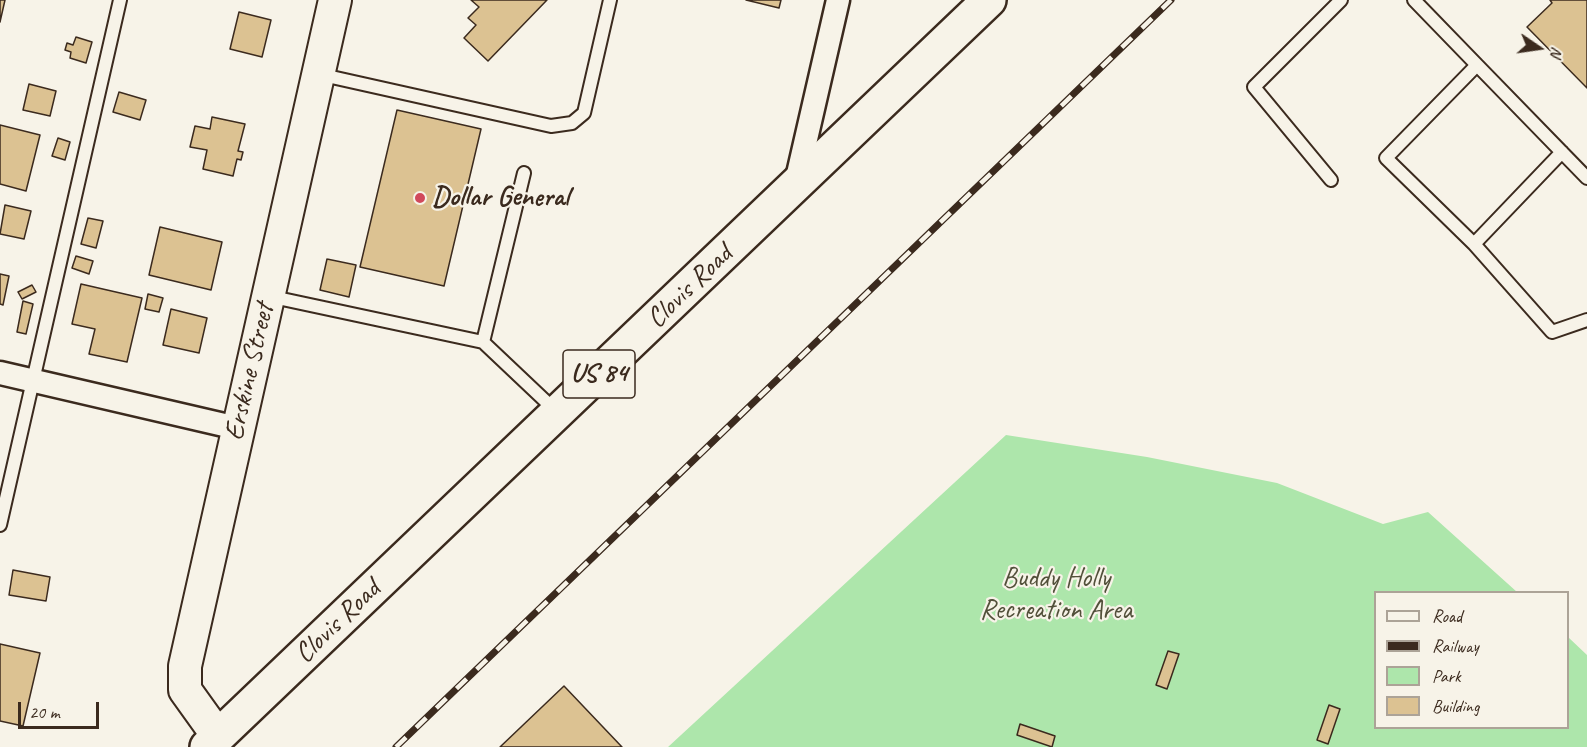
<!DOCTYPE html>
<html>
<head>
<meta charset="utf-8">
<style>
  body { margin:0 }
  #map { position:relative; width:1587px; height:747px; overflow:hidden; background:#f7f3e8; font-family:Caveat,sans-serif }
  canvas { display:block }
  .legend { position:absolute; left:1374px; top:591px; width:195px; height:138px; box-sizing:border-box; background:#f7f3e8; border:2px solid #aca397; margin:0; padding:8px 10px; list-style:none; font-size:18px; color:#3b2a1e }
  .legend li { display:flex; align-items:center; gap:12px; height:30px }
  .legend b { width:30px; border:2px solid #aca397 }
  .north { position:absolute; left:1509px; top:18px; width:60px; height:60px; -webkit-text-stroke:4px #f7f3e8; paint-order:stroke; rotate:103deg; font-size:16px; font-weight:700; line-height:24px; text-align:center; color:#3b2a1e }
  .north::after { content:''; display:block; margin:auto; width:21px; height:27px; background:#3b2a1e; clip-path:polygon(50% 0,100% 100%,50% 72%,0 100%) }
  .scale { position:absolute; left:18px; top:702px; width:81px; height:27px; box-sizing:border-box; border:3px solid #3b2a1e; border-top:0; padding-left:8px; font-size:18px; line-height:21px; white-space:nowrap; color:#3b2a1e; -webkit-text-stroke:4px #f7f3e8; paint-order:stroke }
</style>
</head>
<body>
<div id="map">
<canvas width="1587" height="747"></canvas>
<ul class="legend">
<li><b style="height:8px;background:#f7f3e8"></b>Road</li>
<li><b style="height:8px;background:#3b2a1e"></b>Railway</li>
<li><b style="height:16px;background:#ade6ab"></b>Park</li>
<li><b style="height:16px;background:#dcc292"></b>Building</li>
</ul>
<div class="north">N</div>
<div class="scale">20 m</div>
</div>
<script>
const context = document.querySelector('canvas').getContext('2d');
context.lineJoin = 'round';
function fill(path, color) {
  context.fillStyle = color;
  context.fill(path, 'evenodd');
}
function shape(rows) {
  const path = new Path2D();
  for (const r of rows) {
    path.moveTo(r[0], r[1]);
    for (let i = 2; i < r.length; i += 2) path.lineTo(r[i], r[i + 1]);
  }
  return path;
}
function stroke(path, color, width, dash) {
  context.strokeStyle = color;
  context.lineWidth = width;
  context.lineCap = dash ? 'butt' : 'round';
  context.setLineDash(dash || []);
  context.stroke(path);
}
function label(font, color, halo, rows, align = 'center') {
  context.font = font + ' Caveat,sans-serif';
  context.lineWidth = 4.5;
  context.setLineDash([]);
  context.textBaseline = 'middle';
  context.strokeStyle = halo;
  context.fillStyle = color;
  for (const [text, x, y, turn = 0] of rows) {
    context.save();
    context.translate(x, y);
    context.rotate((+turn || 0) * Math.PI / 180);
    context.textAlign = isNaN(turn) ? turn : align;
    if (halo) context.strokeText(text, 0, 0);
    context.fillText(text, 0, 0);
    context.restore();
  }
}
fill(shape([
  [1006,435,1147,457,1277,483,1383,524,1428,512,1517,592,1376,592,1376,728,1568,728,1568,637,1587,655,1587,747,668,747]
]), '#ade6ab');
const building = shape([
  [0,0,5,0,0,22,0,0],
  [471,0,547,0,488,61,464,38,476,25,468,18,479,7,471,0],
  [746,0,781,0,779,8,746,0],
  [1550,0,1587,0,1587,88,1527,27,1552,3,1550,0],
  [239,12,271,20,262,57,230,49,239,12],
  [76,37,92,42,86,63,70,58,71,52,65,50,67,43,73,45,76,37],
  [29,84,56,91,50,116,23,110,29,84],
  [119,92,146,100,140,120,113,112,119,92],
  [397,110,481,129,444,286,360,267,397,110],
  [212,117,245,124,238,151,243,152,241,160,237,159,233,176,203,169,207,150,190,147,195,126,210,129,212,117],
  [0,125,40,135,26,191,0,184,0,125],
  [58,138,70,142,65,160,52,156,58,138],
  [5,205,31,211,24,239,0,234,5,205],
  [88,218,103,221,96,248,81,244,88,218],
  [160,227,222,242,211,290,149,275,160,227],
  [76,256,93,261,89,274,72,268,76,256],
  [327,259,356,265,349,297,320,290,327,259],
  [0,274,9,276,3,305,0,304,0,274],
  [81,284,142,298,127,362,89,354,95,329,72,324,81,284],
  [32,285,36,292,22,299,18,292,32,285],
  [148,294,163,298,159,312,145,309,148,294],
  [23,301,33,304,26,334,17,332,23,301],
  [171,309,207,318,199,353,163,345,171,309],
  [13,570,50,577,46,601,9,595,13,570],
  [0,644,40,653,23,726,0,721,0,644],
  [1168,651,1179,654,1167,689,1156,685,1168,651],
  [564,686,622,747,500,747,564,686],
  [1329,705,1340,709,1328,744,1317,740,1329,705],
  [1020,724,1055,736,1052,747,1017,735,1020,724]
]);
fill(building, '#dcc292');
stroke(building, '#3b2a1e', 1.5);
const lane = shape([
  [1414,0,1477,65],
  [318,74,551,126,572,123,584,113,610,0],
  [524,173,483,342,557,412],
  [1587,178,1477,65,1386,158,1474,244,1552,332,1587,320],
  [1331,180,1254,87,1341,0],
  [1474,244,1562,152],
  [268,296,483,342],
  [0,525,120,0]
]);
const street = shape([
  [795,187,838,0],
  [0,373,237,428]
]);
const secondary = shape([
  [218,736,185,690,185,666,335,0]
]);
const highway = shape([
  [207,747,989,0]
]);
stroke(lane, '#3b2a1e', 16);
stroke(street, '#3b2a1e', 27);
stroke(secondary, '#3b2a1e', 36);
stroke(highway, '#3b2a1e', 38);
stroke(lane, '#f7f3e8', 12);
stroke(street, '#f7f3e8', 22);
stroke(secondary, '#f7f3e8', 32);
stroke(highway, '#f7f3e8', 33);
const rail = shape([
  [396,747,1171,0]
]);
stroke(rail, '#3b2a1e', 7);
stroke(rail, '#f7f3e8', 4.5, [14]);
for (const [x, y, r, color] of [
  [420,198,6,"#d1495b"]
]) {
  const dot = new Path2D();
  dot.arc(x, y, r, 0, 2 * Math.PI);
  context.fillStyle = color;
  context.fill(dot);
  stroke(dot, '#f7f3e8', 2);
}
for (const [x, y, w] of [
  [599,374,72]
]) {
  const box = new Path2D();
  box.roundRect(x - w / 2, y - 24, w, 48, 4.5);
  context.fillStyle = '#f7f3e8';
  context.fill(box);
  stroke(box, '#3b2a1e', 1.5);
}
label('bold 27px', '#3b2a1e', null, [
  ["US 84",599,374]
]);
label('bold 28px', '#3b2a1e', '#f7f3e8', [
  ["Dollar General",432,198]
], 'left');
label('28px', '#3b2a1e', '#f7f3e8', [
  ["Clovis Road",690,287,-44],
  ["Erskine Street",250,372,-77],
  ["Clovis Road",338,622,-44]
]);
label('28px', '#52503a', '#f7f3e8', [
  ["Buddy Holly",1056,579],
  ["Recreation Area",1056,611]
]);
</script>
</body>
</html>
